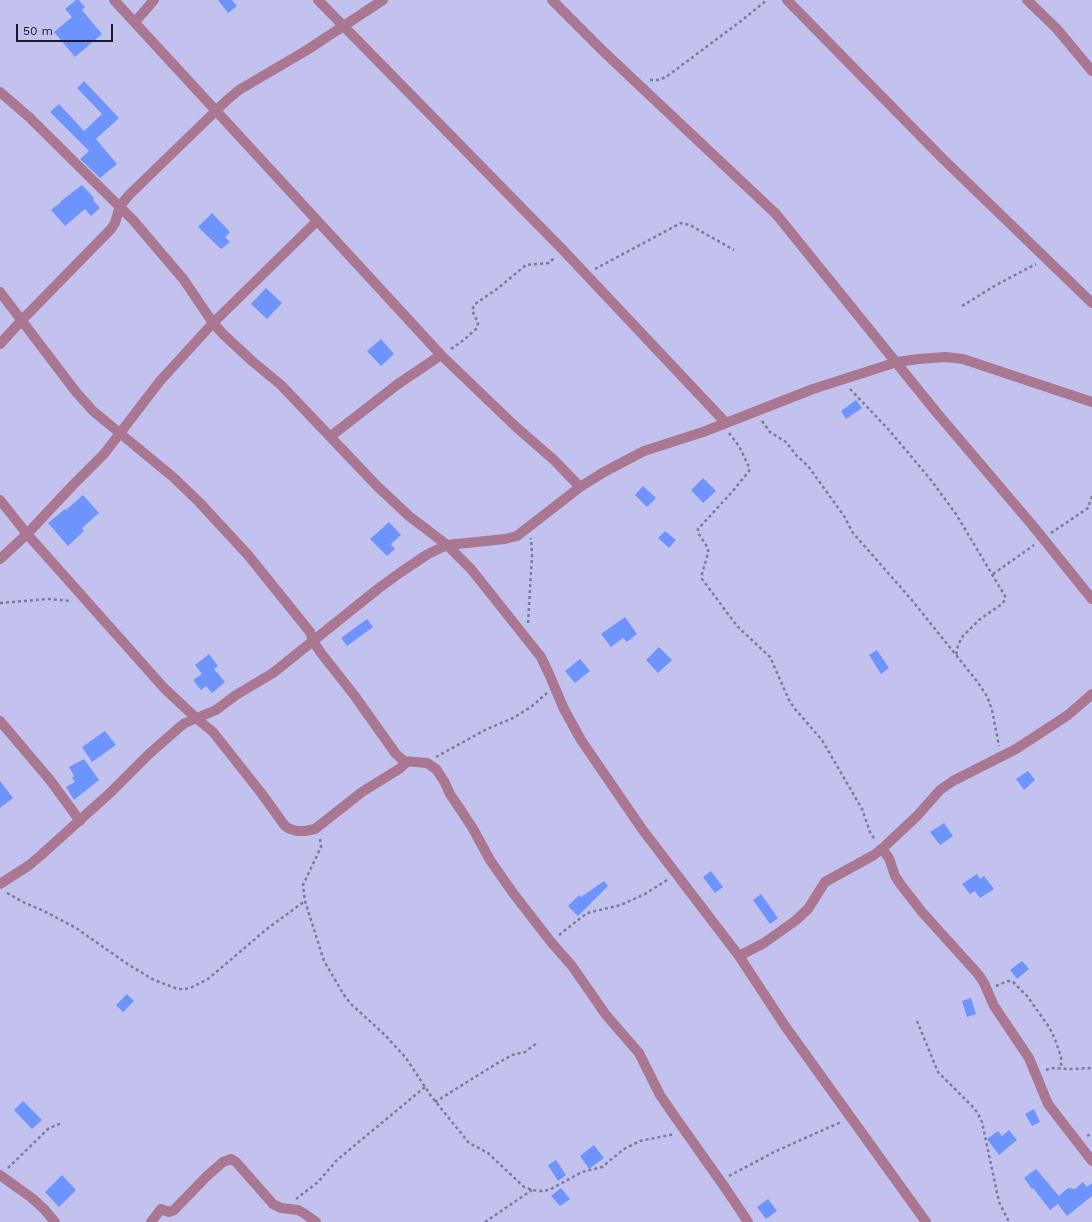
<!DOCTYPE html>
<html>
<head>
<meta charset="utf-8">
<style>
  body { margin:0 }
  #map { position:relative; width:1092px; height:1222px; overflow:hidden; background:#c3c2ee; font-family:"Work Sans",sans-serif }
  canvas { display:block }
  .scale { position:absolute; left:16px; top:24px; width:97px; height:18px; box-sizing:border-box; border:2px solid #1b1a2a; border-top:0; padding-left:5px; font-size:12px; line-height:14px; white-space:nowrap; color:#1b1a2a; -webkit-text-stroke:3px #c3c2ee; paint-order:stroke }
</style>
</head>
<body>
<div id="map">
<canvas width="1092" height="1222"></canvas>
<div class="scale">50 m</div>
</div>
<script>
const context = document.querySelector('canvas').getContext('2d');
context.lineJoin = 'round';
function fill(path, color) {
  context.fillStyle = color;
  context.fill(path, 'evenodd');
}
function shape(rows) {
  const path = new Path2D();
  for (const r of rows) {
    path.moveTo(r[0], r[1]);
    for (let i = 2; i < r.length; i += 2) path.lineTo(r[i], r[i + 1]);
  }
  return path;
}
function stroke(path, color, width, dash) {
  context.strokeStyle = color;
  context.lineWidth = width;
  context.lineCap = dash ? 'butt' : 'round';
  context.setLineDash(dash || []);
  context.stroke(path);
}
fill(shape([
  [76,0,79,0,85,7,82,10,102,34,75,57,54,32,72,17,65,9],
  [218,0,232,0,237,6,228,13],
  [84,81,119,118,96,139,117,164,100,178,80,159,89,151,50,112,59,104,84,131,102,114,77,88],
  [82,185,94,198,93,200,100,208,91,216,85,209,65,226,51,210,61,202,61,201],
  [212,213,230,232,225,237,230,242,221,249,198,227],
  [266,288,282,303,267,319,251,304],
  [381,339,394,354,381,366,367,351],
  [856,400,862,408,846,419,841,411],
  [703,478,716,491,703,503,691,490],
  [643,486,656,498,647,507,635,495],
  [83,495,99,513,82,528,84,531,68,546,48,523,65,509,66,510],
  [389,522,401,535,391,544,395,549,387,556,370,539],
  [665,531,676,540,669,548,658,538],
  [625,617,637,634,627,642,623,638,611,647,601,634],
  [367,619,373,627,347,646,341,638],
  [659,647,672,660,658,673,646,660],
  [877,650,889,668,881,674,869,655],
  [209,654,218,666,214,669,225,682,212,693,206,686,201,690,193,680,202,674,195,665],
  [580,659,590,671,575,683,565,671],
  [105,731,116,745,92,762,82,747],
  [84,759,99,780,74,800,66,787,75,782,72,778,74,776,69,767],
  [1028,771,1035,780,1024,790,1016,779],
  [0,781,13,798,0,808],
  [944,823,953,836,940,845,930,832],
  [711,871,723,887,715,893,703,877],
  [977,874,980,879,984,876,994,889,980,898,975,891,970,894,962,884],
  [604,881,608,886,578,916,568,906,579,895,581,897],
  [761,894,778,918,770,924,753,900],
  [1022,961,1029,969,1017,979,1010,970],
  [127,994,134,1001,123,1012,116,1005],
  [971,998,976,1014,967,1017,962,1001],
  [23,1101,42,1120,32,1129,14,1110],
  [1034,1109,1040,1122,1032,1126,1025,1114],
  [1009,1130,1017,1140,999,1155,987,1139,998,1131,1002,1136],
  [594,1145,604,1158,589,1169,580,1156],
  [556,1160,566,1175,558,1181,548,1165],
  [1036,1169,1059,1196,1068,1188,1075,1189,1083,1182,1087,1187,1092,1183,1092,1196,1067,1216,1058,1204,1050,1210,1033,1188,1032,1189,1024,1178],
  [62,1175,76,1190,59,1207,45,1192],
  [561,1188,570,1199,560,1206,551,1196],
  [768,1199,777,1211,766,1219,757,1207]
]), '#6d94fc');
stroke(shape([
  [650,80,658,80,666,77,741,21,767,0],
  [595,269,681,223,690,225,734,250],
  [962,306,996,285,1036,264],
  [451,349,465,339,477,328,478,323,472,310,475,304,497,289,526,265,549,263,555,257],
  [850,389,889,430,931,480,956,514,1005,596,1005,599,1003,603,979,620,963,636,958,645,956,656],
  [762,421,770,432,786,442,797,456,808,466,844,516,853,533,911,599,976,680,987,696,992,710,999,746],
  [729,433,739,446,749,467,749,471,732,492,698,529,698,533,708,548,708,553,702,574,702,579,737,626,770,657,789,700,795,709,822,740,862,809,870,832,875,840],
  [1051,533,1088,508,1092,496],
  [993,574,1034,545],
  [0,603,49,599,72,601],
  [528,623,532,555,531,538],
  [436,757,485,730,513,718,531,707,547,693],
  [320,839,321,847,303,885,305,901,324,961,344,995,350,1003,385,1035,406,1058,431,1096,469,1143,488,1153,524,1187,532,1190,540,1191,549,1190,582,1172,602,1167,624,1149,640,1141,675,1134],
  [7,893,25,903,44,911,76,928,129,965,154,980,178,989,185,989,190,988,208,979,268,928,305,901],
  [559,935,587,913,621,905,645,894,667,880],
  [996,986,1008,981,1013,982,1027,996,1049,1027,1055,1039,1061,1057,1061,1068],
  [917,1021,938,1072,972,1106,977,1112,982,1122,999,1202,1009,1222],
  [1046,1070,1051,1068,1071,1069,1092,1068],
  [435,1102,496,1064,512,1055,525,1052,537,1043],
  [1087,1136,1092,1133],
  [8,1168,48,1129,56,1125,63,1123],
  [729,1176,774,1152,841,1122],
  [296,1199,318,1182,337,1160,425,1087],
  [485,1222,532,1190]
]), '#7b7a9a', 2.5, [3, 3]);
stroke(shape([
  [114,0,441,355,515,426,554,460,580,487],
  [318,0,563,250,726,423],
  [552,0,604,52,776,214,937,413,1033,526,1092,599],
  [787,0,943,159,1092,303],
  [1027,0,1057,29,1092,71],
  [135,22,154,0],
  [0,92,29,117,133,220,184,280,213,323,224,335,252,361,281,385,377,486,409,516,447,545,471,569,541,657,549,674,564,709,581,740,642,829,739,956,785,1026,926,1222],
  [0,292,76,392,93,411,173,477,199,502,248,555,310,632,313,641,321,653,354,695,396,754,404,761,427,763,436,769,444,781,450,794,472,827,490,860,513,893,551,942,572,966,606,1015,639,1053,660,1095,673,1114,726,1189,748,1222],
  [0,344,22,320,111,229,115,223,120,206,129,195,226,101,239,90,307,50,383,0],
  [331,436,398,384,441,355],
  [0,500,27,534,164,688,196,718,213,732,262,794,285,826,290,829,297,831,305,831,315,829,362,792,399,769,407,762],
  [0,559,27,534,72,486,104,454,160,381,213,323,317,221],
  [0,721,50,780,80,821],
  [882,849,889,858,895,876,901,885,922,912,978,974,984,983,994,1006,1029,1058,1048,1104,1092,1161],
  [0,884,28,866,40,856,111,792,149,754,181,726,185,723,216,710,236,695,273,673,379,588,401,572,428,554,447,545,505,539,517,536,580,487,604,472,644,451,703,432,813,389,897,362,919,359,945,357,963,359,1092,402],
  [739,956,764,943,795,921,808,909,825,882,874,855,885,846,917,816,940,790,953,781,1016,749,1068,715,1092,694],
  [0,1175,32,1198,44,1209,55,1222],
  [151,1222,161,1209,169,1212,174,1210,207,1176,223,1162,231,1159,236,1162,273,1204,281,1208,298,1210,305,1214,316,1222]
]), '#a97791', 10);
</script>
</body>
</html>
